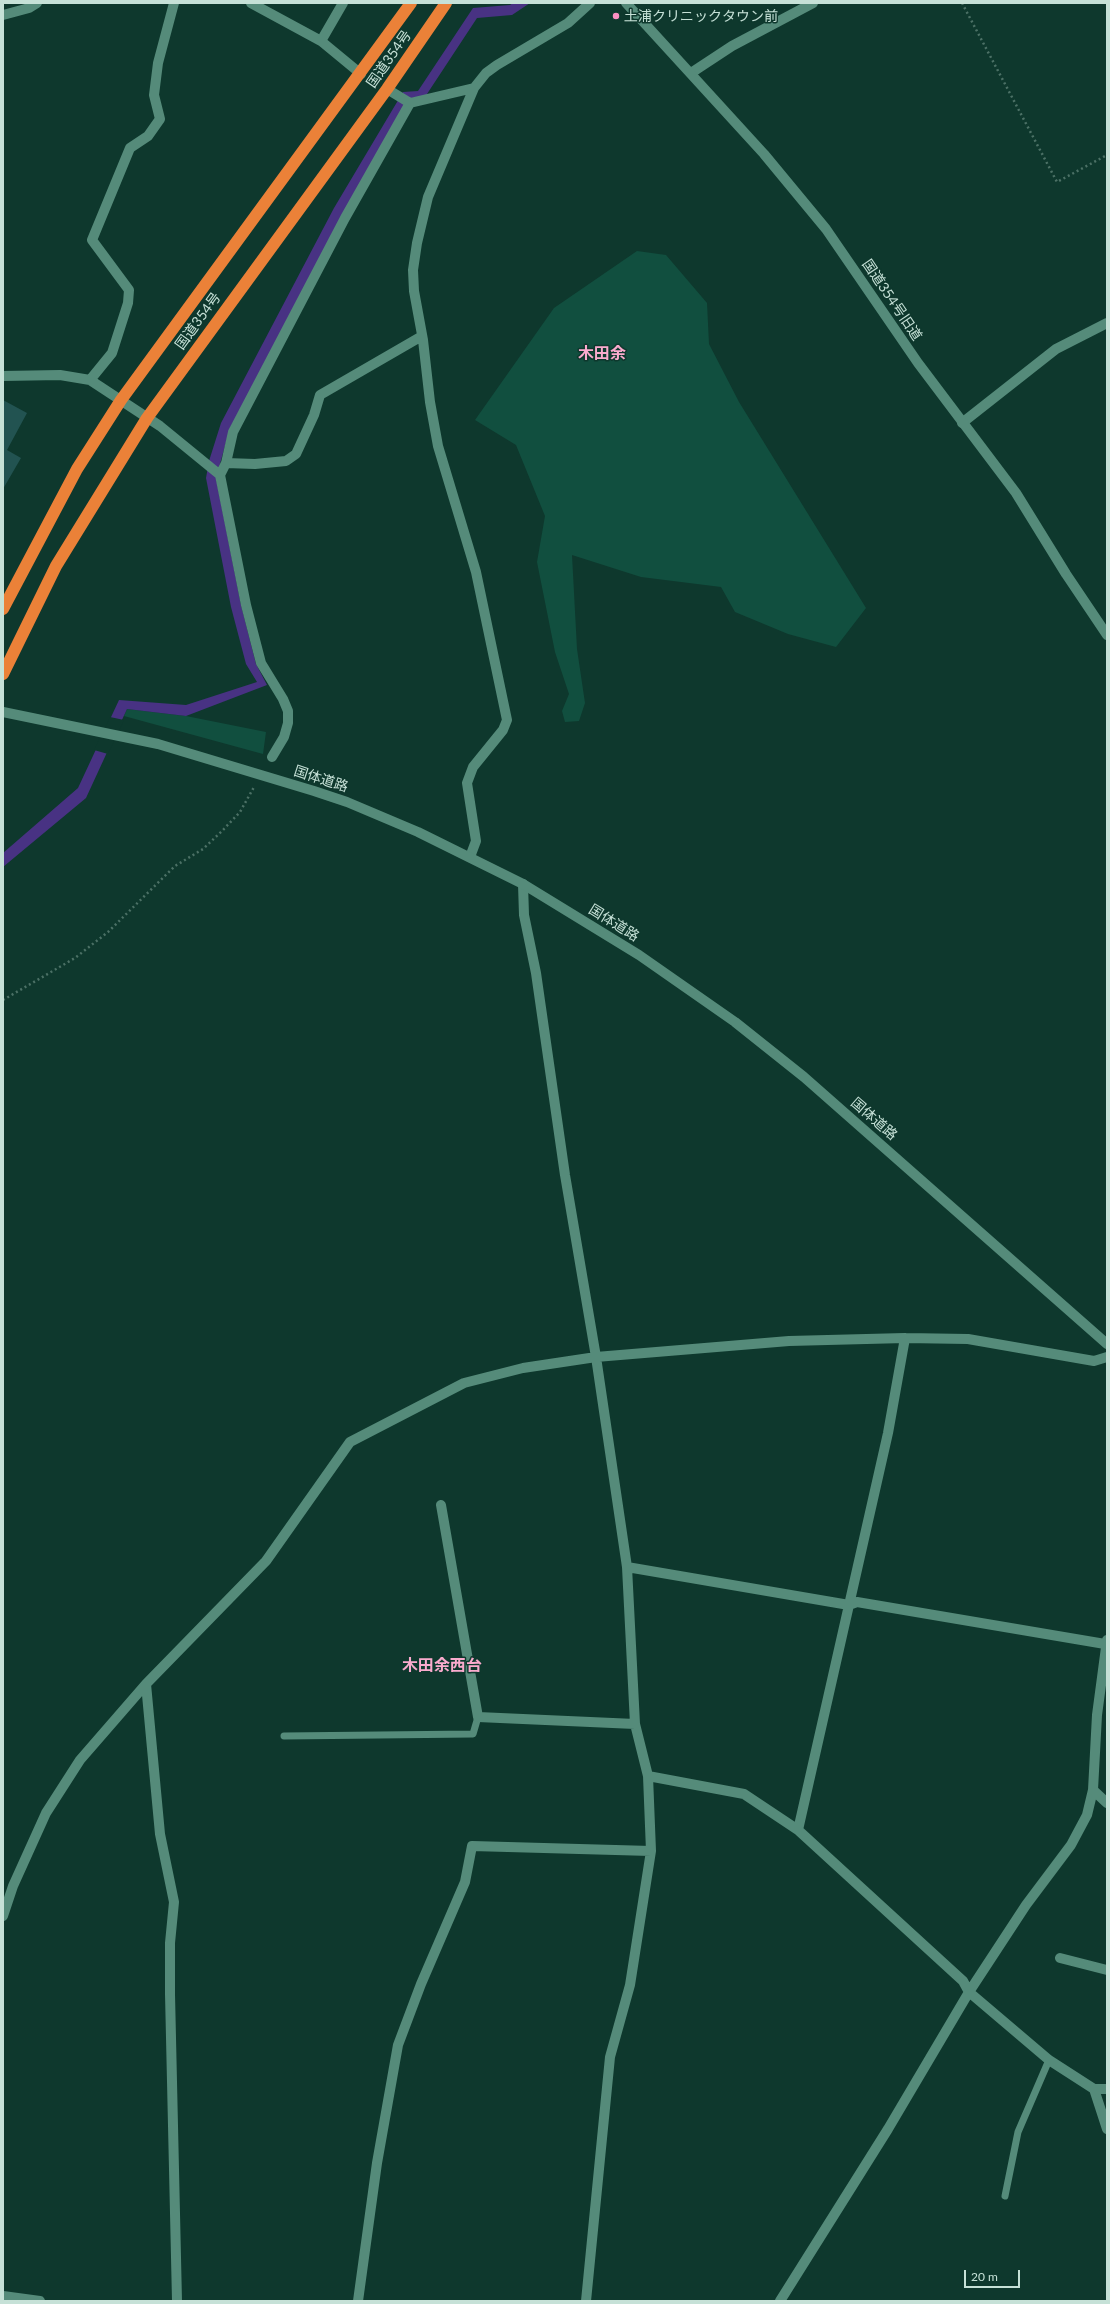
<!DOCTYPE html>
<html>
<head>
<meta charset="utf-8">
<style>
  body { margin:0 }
  #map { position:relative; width:1110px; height:2304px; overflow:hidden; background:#0e382d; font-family:Lato,sans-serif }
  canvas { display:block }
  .frame { position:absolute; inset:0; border:4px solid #c6e1d7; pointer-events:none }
  .scale { position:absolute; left:964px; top:2270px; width:56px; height:18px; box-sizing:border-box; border:2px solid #c6e1d7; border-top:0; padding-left:5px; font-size:12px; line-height:14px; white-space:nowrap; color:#c6e1d7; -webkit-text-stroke:3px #0e382d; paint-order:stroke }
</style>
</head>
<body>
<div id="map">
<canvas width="1110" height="2304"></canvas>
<div class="frame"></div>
<div class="scale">20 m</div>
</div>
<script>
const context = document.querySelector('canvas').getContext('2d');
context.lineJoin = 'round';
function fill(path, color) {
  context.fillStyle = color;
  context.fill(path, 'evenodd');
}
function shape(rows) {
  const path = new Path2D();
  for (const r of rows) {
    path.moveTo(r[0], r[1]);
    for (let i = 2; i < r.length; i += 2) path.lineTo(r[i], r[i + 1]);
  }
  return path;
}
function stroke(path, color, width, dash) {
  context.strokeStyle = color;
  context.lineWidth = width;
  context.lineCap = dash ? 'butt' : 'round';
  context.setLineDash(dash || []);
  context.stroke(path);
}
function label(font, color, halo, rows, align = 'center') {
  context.font = font + ' Lato,"Noto Sans JP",sans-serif';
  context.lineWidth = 3;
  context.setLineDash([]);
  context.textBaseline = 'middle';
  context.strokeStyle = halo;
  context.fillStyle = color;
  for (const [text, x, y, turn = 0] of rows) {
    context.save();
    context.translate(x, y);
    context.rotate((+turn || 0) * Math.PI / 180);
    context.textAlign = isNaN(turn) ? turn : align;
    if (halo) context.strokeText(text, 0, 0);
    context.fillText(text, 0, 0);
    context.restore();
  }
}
fill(shape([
  [637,251,666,255,707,303,709,344,739,402,866,608,836,647,788,634,735,612,721,587,641,577,572,555,577,649,585,703,579,721,565,722,562,711,569,694,555,652,537,562,545,516,516,445,475,420,554,308],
  [127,709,186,716,266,732,263,754,124,716]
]), '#114f3f');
fill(shape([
  [513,3,530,3,512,15,477,18,425,97,411,98,230,428,216,478,241,605,256,664,267,685,186,716,127,709,86,798,3,867,3,853,78,788,119,700,186,705,257,682,246,664,231,607,206,478,209,461,221,423,334,208,403,92,418,91,473,8,510,5]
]), '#483283');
fill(shape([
  [110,717,124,720,108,754,94,750]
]), '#0e382d');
fill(shape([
  [3,400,27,413,7,450,21,458,3,489]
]), '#225351');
stroke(shape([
  [962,3,1057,182,1107,155],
  [3,1000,75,958,108,932,175,866,203,849,222,831,240,812,254,787]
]), '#4c7166', 2.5, [2, 3]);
stroke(shape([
  [284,1736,473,1734,478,1717],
  [1005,2196,1018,2132,1049,2060]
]), '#558b7a', 7);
stroke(shape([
  [174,3,158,63,154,95,160,119,148,136,130,148,92,240,129,290,128,303,112,353,90,380,160,426,220,475],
  [251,3,321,41,361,74],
  [3,15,29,8,37,3],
  [321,41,343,3],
  [691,73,732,46,813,3],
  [387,89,410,103,474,88],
  [3,376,60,375,90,380],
  [962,423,1056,349,1107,323],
  [226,463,255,464,286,461,296,454,314,415,320,395,422,336],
  [272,757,284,737,288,723,288,711,283,699,261,663,246,605,220,475,226,463,233,432,345,218,410,103],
  [470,857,476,841,467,783,473,767,503,730,507,720,476,572,438,446,430,402,423,340,414,291,413,270,417,243,428,197,474,88,486,73,497,65,568,23,590,3],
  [523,884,524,915,536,973,565,1175,596,1357,627,1567,635,1724,648,1776,651,1851,630,1985,610,2057,586,2301],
  [441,1505,478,1717,635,1724],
  [627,1567,849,1605,857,1602,1105,1644],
  [146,1684,160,1834,174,1902,170,1943,170,1994,177,2301],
  [648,1776,744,1794,798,1830,963,1981,969,1992,1049,2060,1094,2089,1107,2129],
  [1093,1790,1107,1803],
  [798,1830,888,1433,905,1338],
  [3,1916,13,1886,46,1813,80,1760,146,1684,266,1561,350,1442,464,1383,523,1368,596,1357,789,1341,905,1338,968,1339,1094,1361,1107,1357],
  [1060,1958,1107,1970],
  [1094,2089,1107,2089],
  [3,2296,40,2301],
  [358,2301,377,2163,398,2045,421,1984,465,1882,472,1846,651,1851],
  [780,2301,888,2129,969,1992,1026,1905,1071,1845,1087,1815,1093,1790,1097,1715,1107,1640]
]), '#558b7a', 10);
stroke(shape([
  [626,3,764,154,826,229,918,363,1016,493,1066,574,1107,635],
  [3,712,158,744,314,791,347,802,418,832,523,884,639,955,735,1022,804,1077,1107,1344]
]), '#558b7a', 10);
stroke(shape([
  [3,609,77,469,121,400,411,3],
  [3,674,56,566,147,418,387,89,446,3]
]), '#eb8138', 12);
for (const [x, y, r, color] of [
  [616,16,4,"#fc8fc2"]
]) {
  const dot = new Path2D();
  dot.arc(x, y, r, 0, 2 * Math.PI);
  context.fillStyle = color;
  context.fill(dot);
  stroke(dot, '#0e382d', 1.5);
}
label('14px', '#c6e1d7', '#0e382d', [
  ["土浦クリニックタウン前",624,16]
], 'left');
label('14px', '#c6e1d7', '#0e382d', [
  ["国道354号",389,59,-55],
  ["国道354号旧道",892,300,56],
  ["国道354号",198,321,-54],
  ["国体道路",321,779,18],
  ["国体道路",614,923,32],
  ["国体道路",874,1119,41]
]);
label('bold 16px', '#f9abcd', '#0e382d', [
  ["木田余",602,354],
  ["木田余西台",442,1666]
]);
</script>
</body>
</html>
